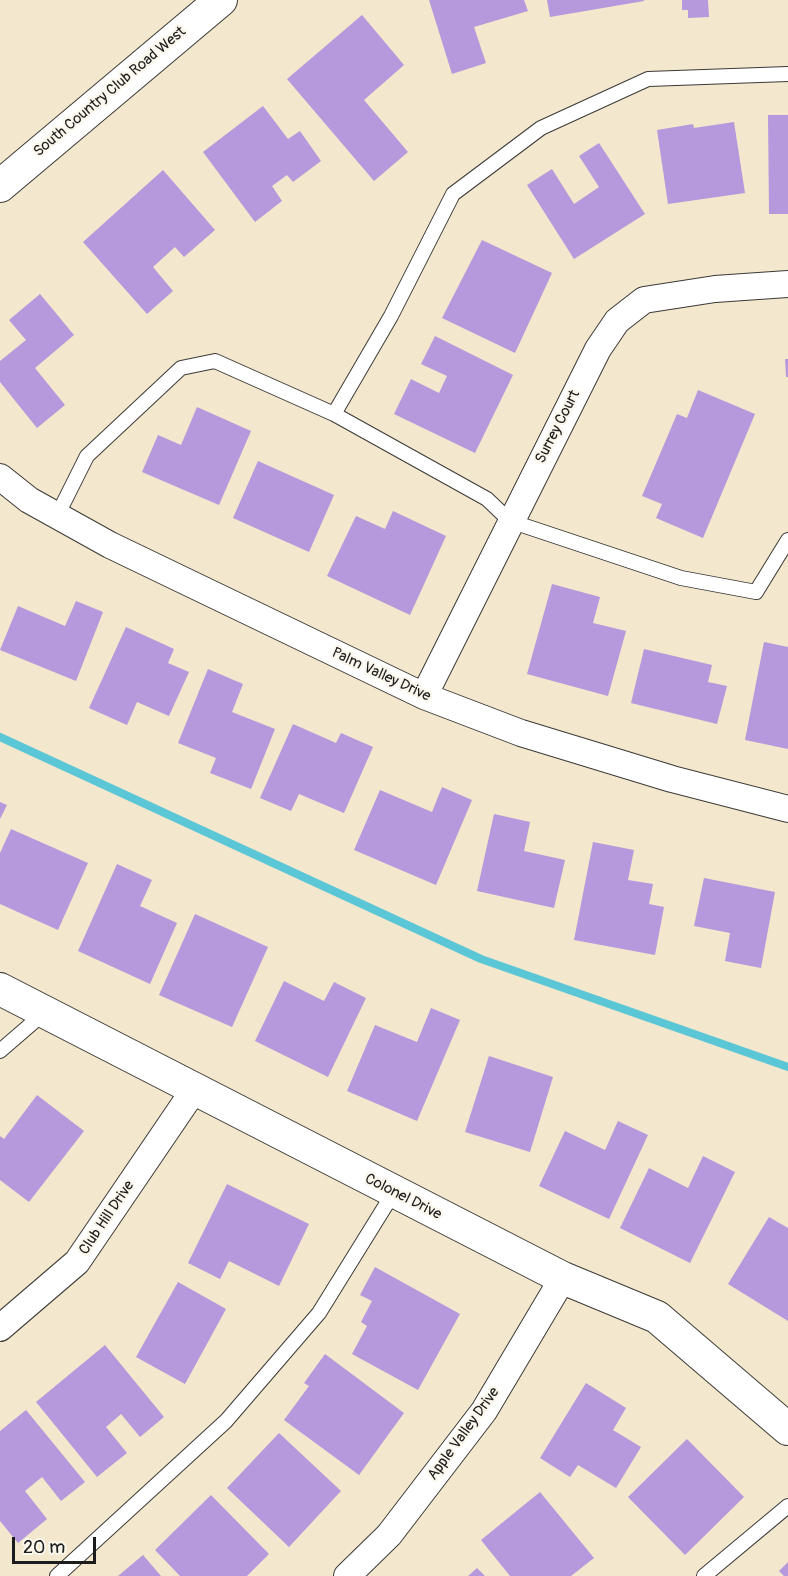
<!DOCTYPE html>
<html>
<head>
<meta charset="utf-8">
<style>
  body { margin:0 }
  #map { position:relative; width:788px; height:1576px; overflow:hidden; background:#f3e7cd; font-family:Pangolin,sans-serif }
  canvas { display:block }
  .scale { position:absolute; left:12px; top:1537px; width:84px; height:27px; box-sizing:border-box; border:3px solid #1c1c1c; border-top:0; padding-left:8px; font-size:18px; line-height:21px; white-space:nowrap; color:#1c1c1c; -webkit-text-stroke:4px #fbf7ec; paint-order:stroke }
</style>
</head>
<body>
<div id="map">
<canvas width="788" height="1576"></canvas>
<div class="scale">20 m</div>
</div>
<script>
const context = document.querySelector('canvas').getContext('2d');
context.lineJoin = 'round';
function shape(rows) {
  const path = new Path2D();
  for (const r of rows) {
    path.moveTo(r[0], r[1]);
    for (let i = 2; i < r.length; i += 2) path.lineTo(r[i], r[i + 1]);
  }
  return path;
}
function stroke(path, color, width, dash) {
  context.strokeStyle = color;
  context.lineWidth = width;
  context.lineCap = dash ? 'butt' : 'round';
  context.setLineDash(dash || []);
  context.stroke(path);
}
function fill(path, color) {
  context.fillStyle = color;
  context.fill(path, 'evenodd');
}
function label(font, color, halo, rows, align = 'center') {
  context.font = font + ' Pangolin,sans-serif';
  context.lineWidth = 4.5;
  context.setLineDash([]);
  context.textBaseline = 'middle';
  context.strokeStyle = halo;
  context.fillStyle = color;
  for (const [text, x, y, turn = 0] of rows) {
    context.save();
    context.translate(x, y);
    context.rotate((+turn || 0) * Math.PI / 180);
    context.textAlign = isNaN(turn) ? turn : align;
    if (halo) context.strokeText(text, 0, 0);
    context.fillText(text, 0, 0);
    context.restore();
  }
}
stroke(shape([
  [0,737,481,959,788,1067]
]), '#5bc6d5', 8);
fill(shape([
  [429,0,524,0,528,11,474,27,486,63,452,74],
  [547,0,644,0,644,1,550,17],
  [682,0,708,0,709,17,688,18,688,10,682,10],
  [362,15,404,65,364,100,408,152,374,181,287,79],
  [263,106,288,139,300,131,321,161,293,182,287,175,272,186,282,201,255,222,203,152],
  [768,115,788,115,788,214,769,214],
  [734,122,745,193,668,204,657,130,693,124,694,128],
  [599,143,645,214,574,259,527,185,552,169,574,204,599,187,579,156],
  [163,170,215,230,184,257,175,247,153,267,173,291,147,314,83,242],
  [482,240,552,273,515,353,442,318],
  [40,294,74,335,35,368,65,405,37,428,0,382,0,361,26,340,9,320],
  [435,336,513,375,475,453,394,414,411,379,439,393,447,376,421,364],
  [785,359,788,359,788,377,786,377],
  [698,390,755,414,703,538,656,518,662,504,642,496,677,414,687,418],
  [197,407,251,431,219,505,142,472,158,435,181,445],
  [258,461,334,495,309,552,233,518],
  [393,511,446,536,410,615,327,576,356,516,385,529],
  [552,584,600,597,593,623,626,631,608,696,527,674],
  [76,601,103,612,76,681,0,650,18,606,65,626],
  [126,627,174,649,168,663,189,672,169,716,137,702,127,725,89,708],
  [764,642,788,647,788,749,745,740],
  [644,649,712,665,708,682,727,686,717,724,631,703],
  [208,669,243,684,232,712,275,729,251,789,210,773,216,758,178,743],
  [293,724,336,743,341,733,373,747,344,813,299,794,291,811,260,798],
  [442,787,472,800,436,885,354,850,380,790,432,812],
  [0,802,7,805,0,819],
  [494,814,530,822,524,851,565,860,554,908,477,891],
  [11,829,88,863,58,930,0,904,0,853],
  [593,842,634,850,628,880,653,884,649,904,664,907,655,955,574,940],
  [117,864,152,880,140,906,177,923,150,984,78,951],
  [704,878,775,892,761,968,725,961,730,933,694,926],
  [195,914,268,947,232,1027,159,995],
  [284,981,324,1001,334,982,366,998,328,1077,255,1041],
  [431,1008,460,1020,417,1121,347,1091,375,1025,417,1042],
  [489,1056,553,1077,530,1152,465,1132],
  [37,1095,84,1131,29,1202,0,1180,0,1136,4,1139],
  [618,1121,648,1135,609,1219,539,1186,565,1131,605,1150],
  [703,1156,735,1172,690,1263,620,1228,649,1168,688,1188],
  [227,1184,309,1224,279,1286,229,1261,220,1279,188,1263],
  [769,1217,788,1228,788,1321,728,1284],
  [375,1267,460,1314,418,1390,352,1354,367,1326,361,1322,372,1301,360,1295],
  [178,1282,226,1309,185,1384,136,1357],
  [105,1345,164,1417,140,1437,121,1414,106,1427,127,1453,97,1477,36,1402],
  [325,1354,404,1413,359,1475,284,1420,309,1386,304,1383],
  [586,1383,626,1408,613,1430,641,1447,616,1488,578,1465,570,1477,540,1458],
  [26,1410,85,1482,61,1501,42,1477,25,1491,47,1519,18,1543,0,1521,0,1431],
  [279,1433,341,1491,289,1547,227,1488],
  [687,1439,744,1497,685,1555,628,1497],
  [540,1492,594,1558,571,1576,510,1576,481,1540],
  [211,1495,269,1554,247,1576,180,1576,155,1550],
  [143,1555,161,1576,118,1576],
  [788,1562,788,1576,784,1576,779,1571],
  [477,1568,485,1576,468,1576]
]), '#b698dc');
const service = shape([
  [334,414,391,316,453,194,541,128,648,79,788,74],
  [57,516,87,456,181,368,215,361,334,414,487,499,510,521,681,578,756,592,788,540],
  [0,1051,44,1013],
  [57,1576,226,1421,319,1313,394,1192],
  [704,1576,788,1506]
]);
const minor = shape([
  [0,477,29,500,110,545,424,696,521,733,672,779,788,809],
  [424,696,598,349,617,321,644,300,715,289,788,284],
  [0,1328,77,1262,194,1090],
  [347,1576,389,1535,484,1411,563,1278]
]);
const tertiary = shape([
  [0,186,221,0],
  [0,989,563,1278,657,1317,788,1429]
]);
stroke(service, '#3c3a37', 16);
stroke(minor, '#3c3a37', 28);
stroke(tertiary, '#3c3a37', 34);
stroke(service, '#fff', 14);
stroke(minor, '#fff', 26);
stroke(tertiary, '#fff', 32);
label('15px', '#1c1c1c', '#fbf7ec', [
  ["South Country Club Road West",110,92,-40],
  ["Surrey Court",558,427,-63],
  ["Palm Valley Drive",381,675,25],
  ["Colonel Drive",403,1197,27],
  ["Club Hill Drive",107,1218,-56],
  ["Apple Valley Drive",464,1434,-54]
]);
</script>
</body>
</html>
